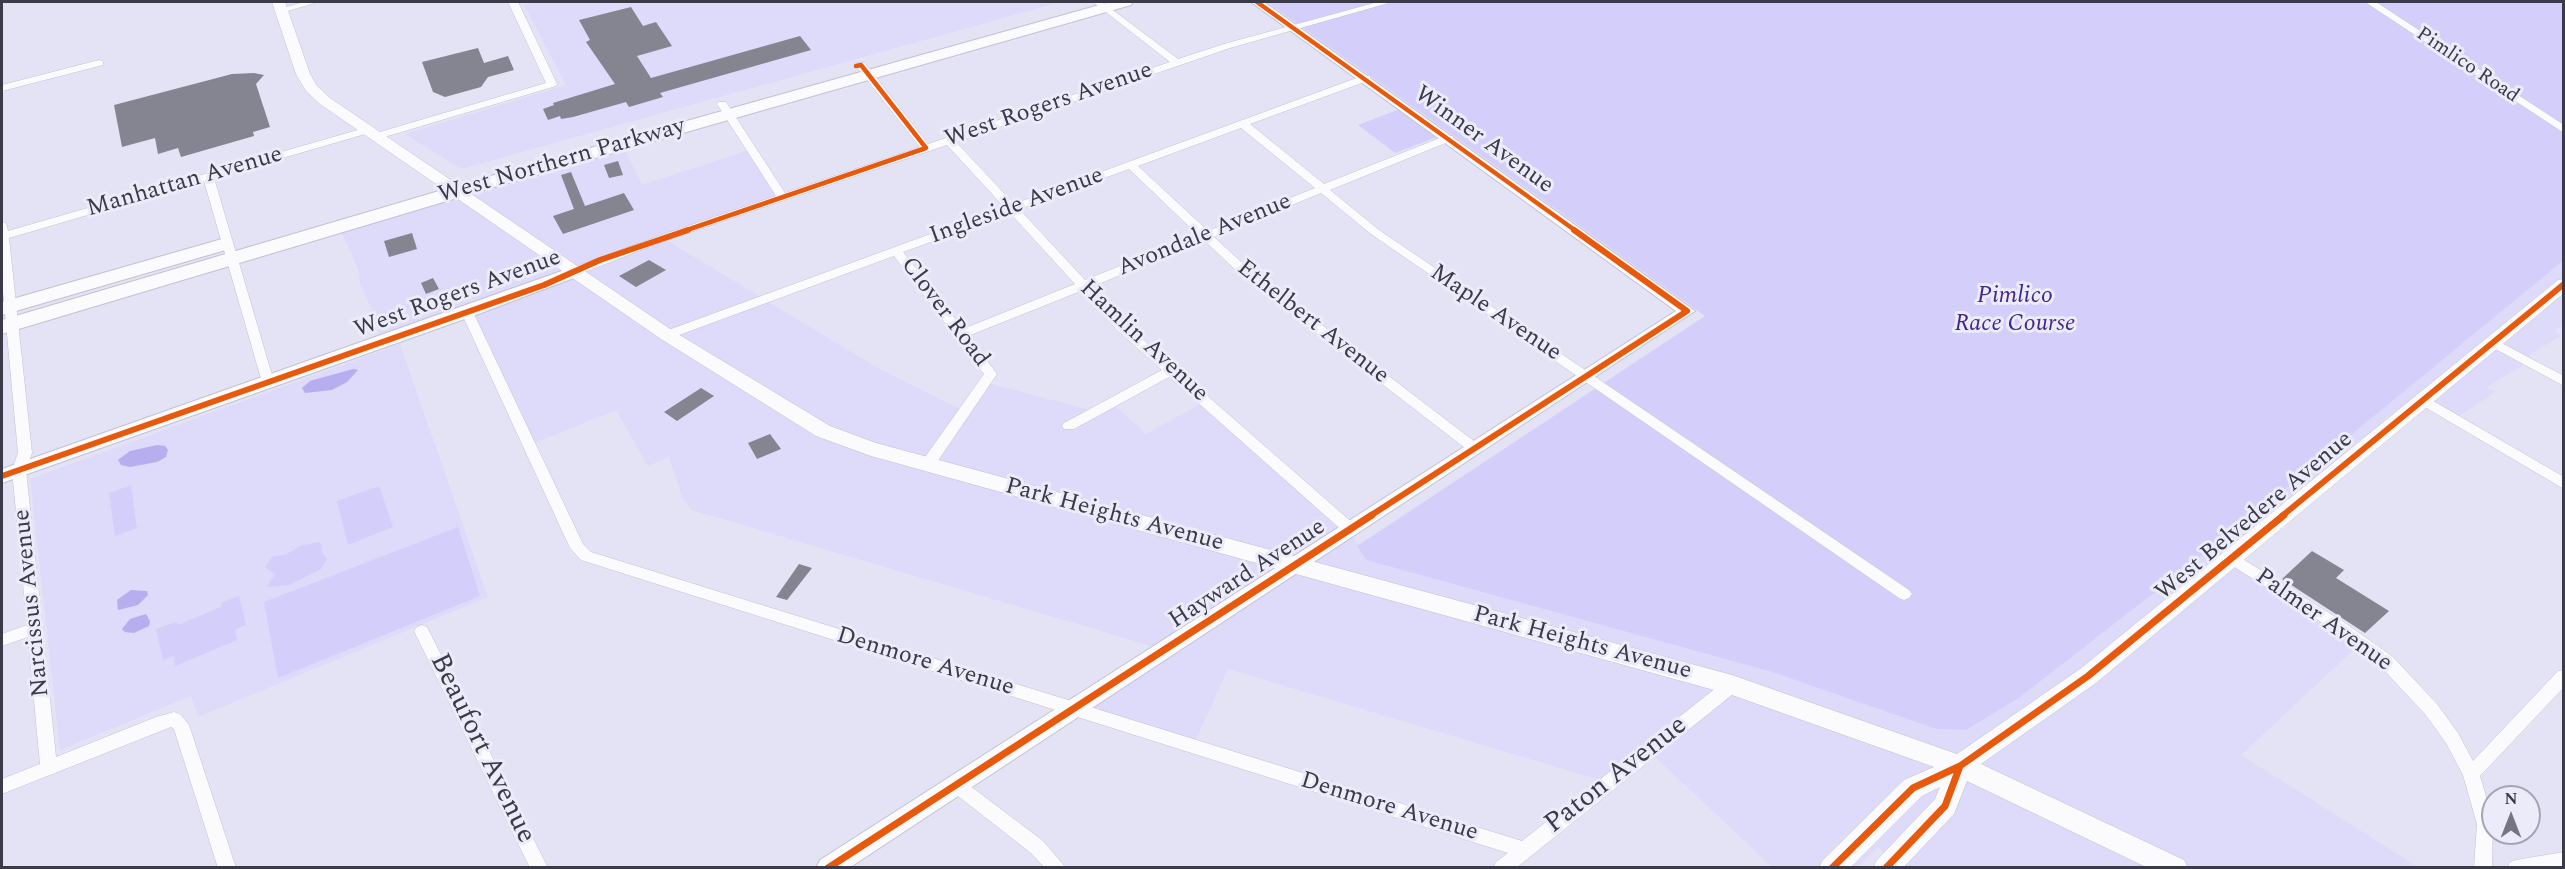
<!DOCTYPE html>
<html>
<head>
<meta charset="utf-8">
<style>
  body { margin:0 }
  #map { position:relative; width:2565px; height:869px; overflow:hidden; background:#e4e3f6; font-family:Spectral,serif }
  canvas { display:block }
  .frame { position:absolute; inset:0; border:3px solid #3b3a48; pointer-events:none }
  .north { position:absolute; left:2481px; top:785px; width:60px; height:60px; box-sizing:border-box; background:#ecebf9; border:2px solid #a5a4b2; border-radius:50%; rotate:0deg; font-size:16px; font-weight:700; line-height:24px; text-align:center; color:#3b3a48 }
  .north::after { content:''; display:block; margin:auto; width:21px; height:27px; background:#767585; clip-path:polygon(50% 0,100% 100%,50% 72%,0 100%) }
</style>
</head>
<body>
<div id="map">
<canvas width="2565" height="869"></canvas>
<div class="frame"></div>
<div class="north">N</div>
</div>
<script>
const context = document.querySelector('canvas').getContext('2d');
context.lineJoin = 'round';
function fill(path, color) {
  context.fillStyle = color;
  context.fill(path, 'evenodd');
}
function shape(rows) {
  const path = new Path2D();
  for (const r of rows) {
    path.moveTo(r[0], r[1]);
    for (let i = 2; i < r.length; i += 2) path.lineTo(r[i], r[i + 1]);
  }
  return path;
}
function stroke(path, color, width, dash) {
  context.strokeStyle = color;
  context.lineWidth = width;
  context.lineCap = dash ? 'butt' : 'round';
  context.setLineDash(dash || []);
  context.stroke(path);
}
function label(font, color, halo, rows, align = 'center') {
  context.font = font + ' Spectral,serif';
  context.lineWidth = 6;
  context.setLineDash([]);
  context.textBaseline = 'middle';
  context.strokeStyle = halo;
  context.fillStyle = color;
  for (const [text, x, y, turn = 0] of rows) {
    context.save();
    context.translate(x, y);
    context.rotate((+turn || 0) * Math.PI / 180);
    context.textAlign = isNaN(turn) ? turn : align;
    if (halo) context.strokeText(text, 0, 0);
    context.fillText(text, 0, 0);
    context.restore();
  }
}
fill(shape([
  [532,2,1061,2,461,169,405,134,566,85,524,5],
  [620,140,642,185,752,149,780,199,665,239,876,367,966,412,988,383,1094,411,1111,402,1146,434,1204,402,1349,529,1366,560,1772,672,1936,729,1966,730,2019,698,2245,522,2563,261,2564,325,2555,330,2560,336,2531,354,2520,367,2487,387,2495,392,2454,420,2423,402,2232,559,2361,643,2241,755,2418,867,1903,868,1878,847,1858,867,1773,868,1650,752,1610,783,1228,669,1193,746,1078,709,1165,650,692,510,682,497,669,457,648,466,616,410,527,446,466,313,381,342,375,318,360,283,358,269,337,222],
  [400,344,488,597,198,717,191,696,60,750,30,479]
]), '#dddafa');
fill(shape([
  [1267,2,2563,2,2563,261,2245,522,2019,698,1966,730,1936,729,1772,672,1366,560,1357,546,1705,316],
  [1400,109,1437,137,1395,153,1358,125],
  [131,485,137,528,115,536,109,493],
  [379,486,393,527,348,545,337,501],
  [458,527,480,596,278,678,264,602],
  [318,542,322,544,321,551,327,559,321,569,289,585,267,587,275,574,265,567,272,557,287,554,300,546],
  [239,596,246,625,235,630,237,640,175,666,174,656,163,660,156,629,176,622,178,625,221,607,221,603]
]), '#d3cffa');
fill(shape([
  [353,369,358,370,347,382,332,390,305,393,302,388,310,381],
  [157,445,165,446,168,450,166,457,157,462,130,467,121,465,118,460,130,451],
  [131,590,147,591,148,595,138,605,118,610,117,600],
  [146,614,150,621,149,626,134,633,125,632,122,629,130,619]
]), '#b7aef0');
fill(shape([
  [631,7,643,26,656,22,672,46,637,56,651,78,800,36,811,50,660,93,663,97,629,107,626,102,573,117,561,119,560,116,548,120,543,109,554,105,553,103,615,84,586,42,590,40,579,20],
  [478,48,484,63,508,56,514,70,488,77,481,87,445,97,433,92,422,62],
  [254,73,264,75,256,84,270,127,253,132,254,136,181,157,178,148,158,154,155,138,122,147,114,105,232,74],
  [618,161,623,175,609,178,604,165],
  [571,172,585,206,624,193,634,210,563,234,553,216,574,209,561,175],
  [412,233,417,249,389,257,384,241],
  [649,260,666,270,636,287,619,276],
  [433,278,439,289,426,294,421,283],
  [701,388,714,396,677,421,664,412],
  [770,434,781,449,757,459,748,443],
  [2312,551,2344,570,2336,578,2389,611,2365,633,2282,579],
  [799,564,812,568,787,600,776,597]
]), '#858491');
const minor = shape([
  [304,2,318,2,281,13,276,10,304,2],
  [508,2,518,2,557,84,556,86,381,138,373,138,373,134,546,83,508,2],
  [1093,2,1102,2,1178,59,1224,44,1378,2,1392,2,1230,48,956,142,1014,204,1362,76,1370,76,1370,80,1250,124,1324,184,1445,136,1453,136,1453,140,1330,190,1379,230,1909,590,1912,594,1909,598,1904,600,1899,598,1371,234,1321,193,1214,237,1251,271,1479,445,1481,448,1479,451,1469,451,1243,277,1205,241,1091,287,1125,324,1355,525,1357,529,1355,533,1350,534,1345,533,1169,377,1074,429,1064,429,1062,426,1064,423,1162,370,1117,330,1081,291,968,336,997,374,933,468,928,469,921,464,923,460,984,374,894,256,671,338,663,338,661,335,663,332,1004,207,947,145,667,240,577,275,573,276,567,272,569,269,659,236,776,196,717,104,718,102,726,102,785,193,920,147,857,67,857,63,865,63,928,144,1170,62,1093,2],
  [1241,128,1315,188,1208,231,1138,166,1241,128],
  [1129,169,1198,235,1085,280,1019,209,1129,169],
  [1010,213,1075,284,963,329,903,252,1010,213],
  [2365,2,2376,2,2564,125,2564,133,2365,2],
  [99,60,103,61,103,65,2,91,2,85,99,60],
  [368,127,372,128,372,132,214,178,274,382,273,385,263,385,262,382,204,181,9,238,32,453,26,470,56,757,156,717,174,712,180,714,189,725,236,868,218,868,174,729,171,727,2,794,2,779,40,764,28,637,2,646,2,634,27,625,12,470,18,453,2,280,2,222,6,223,8,231,368,127],
  [467,308,473,312,583,544,591,552,1522,841,1726,680,1732,678,1738,680,1740,685,1738,690,1516,868,1493,868,1496,862,1508,853,581,560,570,548,461,312,467,308],
  [2492,338,2564,376,2564,386,2488,345,2486,342,2488,339,2492,338],
  [2423,395,2564,477,2564,489,2418,403,2416,400,2418,397,2423,395],
  [2233,553,2342,621,2393,657,2437,704,2458,733,2473,761,2558,671,2564,670,2564,687,2480,776,2493,819,2492,868,2474,868,2477,824,2463,775,2446,743,2425,714,2381,667,2332,629,2228,563,2226,559,2228,555,2233,553],
  [422,625,427,627,548,868,530,868,414,631,417,627,422,625],
  [955,777,961,779,1043,841,1066,868,1045,868,1031,853,949,789,947,784,949,779,955,777],
  [2564,852,2564,868,2507,868,2510,862,2516,860,2564,852]
]);
const tertiary = shape([
  [1251,2,1264,2,1695,311,849,868,816,868,820,860,1676,311,1251,2],
  [573,267,579,268,581,272,579,276,473,316,2,483,2,469,573,267]
]);
const secondary = shape([
  [272,2,285,2,310,74,317,86,330,98,673,331,830,426,876,443,1732,675,1957,754,2080,669,2558,280,2564,279,2564,293,2096,683,1981,764,2184,860,2188,868,2148,868,1967,781,1954,814,1903,868,1873,868,1877,860,1935,799,1940,787,1922,796,1850,868,1819,868,1823,860,1904,780,1934,767,1732,695,871,456,816,436,661,339,320,104,306,91,296,74,272,2]
]);
const primary = shape([
  [1110,2,1133,2,1131,5,487,189,2,334,2,320,473,181,1110,2],
  [222,239,229,241,232,245,229,249,2,315,2,302,222,239]
]);
stroke(minor, '#c2c1d0', 1);
stroke(tertiary, '#c2c1d0', 2);
stroke(secondary, '#c2c1d0', 1);
stroke(primary, '#c2c1d0', 2);
fill(minor, '#fbfbfe');
fill(tertiary, '#fbfbfe');
fill(secondary, '#fbfbfe');
fill(primary, '#fbfbfe');
stroke(shape([
  [1257,2,1576,231],
  [684,231,926,148,861,65,856,66]
]), '#e8590c', 4.5);
stroke(shape([
  [2,476,544,285,600,260,688,230],
  [1370,516,1687,311,1574,230],
  [2282,516,2564,284]
]), '#e8590c', 6);
stroke(shape([
  [828,868,1372,515],
  [1832,868,1913,788,1960,766,2088,676,2284,515],
  [1886,868,1945,806,1960,766]
]), '#e8590c', 7);
label('20px', '#3b3a48', '#ecebf9', [
  ["Pimlico Road",2467,66,34]
]);
label('24px', '#3b3a48', '#ecebf9', [
  ["West Rogers Avenue",1049,106,-19],
  ["Winner Avenue",1483,141,36],
  ["West Northern Parkway",562,162,-16],
  ["Manhattan Avenue",185,183,-16],
  ["Ingleside Avenue",1017,207,-20],
  ["Avondale Avenue",1205,236,-22],
  ["West Rogers Avenue",458,295,-20],
  ["Clover Road",944,313,53],
  ["Maple Avenue",1495,314,34],
  ["Ethelbert Avenue",1312,323,38],
  ["Hamlin Avenue",1143,342,43],
  ["Park Heights Avenue",1114,516,15],
  ["West Belvedere Avenue",2255,517,-40],
  ["Hayward Avenue",1248,575,-33],
  ["Narcissus Avenue",33,603,-96],
  ["Palmer Avenue",2323,621,35],
  ["Park Heights Avenue",1582,644,15],
  ["Denmore Avenue",925,663,17],
  ["Denmore Avenue",1389,808,17]
]);
label('italic 24px', '#43288a', '#ecebf9', [
  ["Pimlico",2015,297],
  ["Race Course",2015,325]
]);
label('28px', '#3b3a48', '#ecebf9', [
  ["Beaufort Avenue",481,749,64],
  ["Paton Avenue",1617,776,-38]
]);
</script>
</body>
</html>
